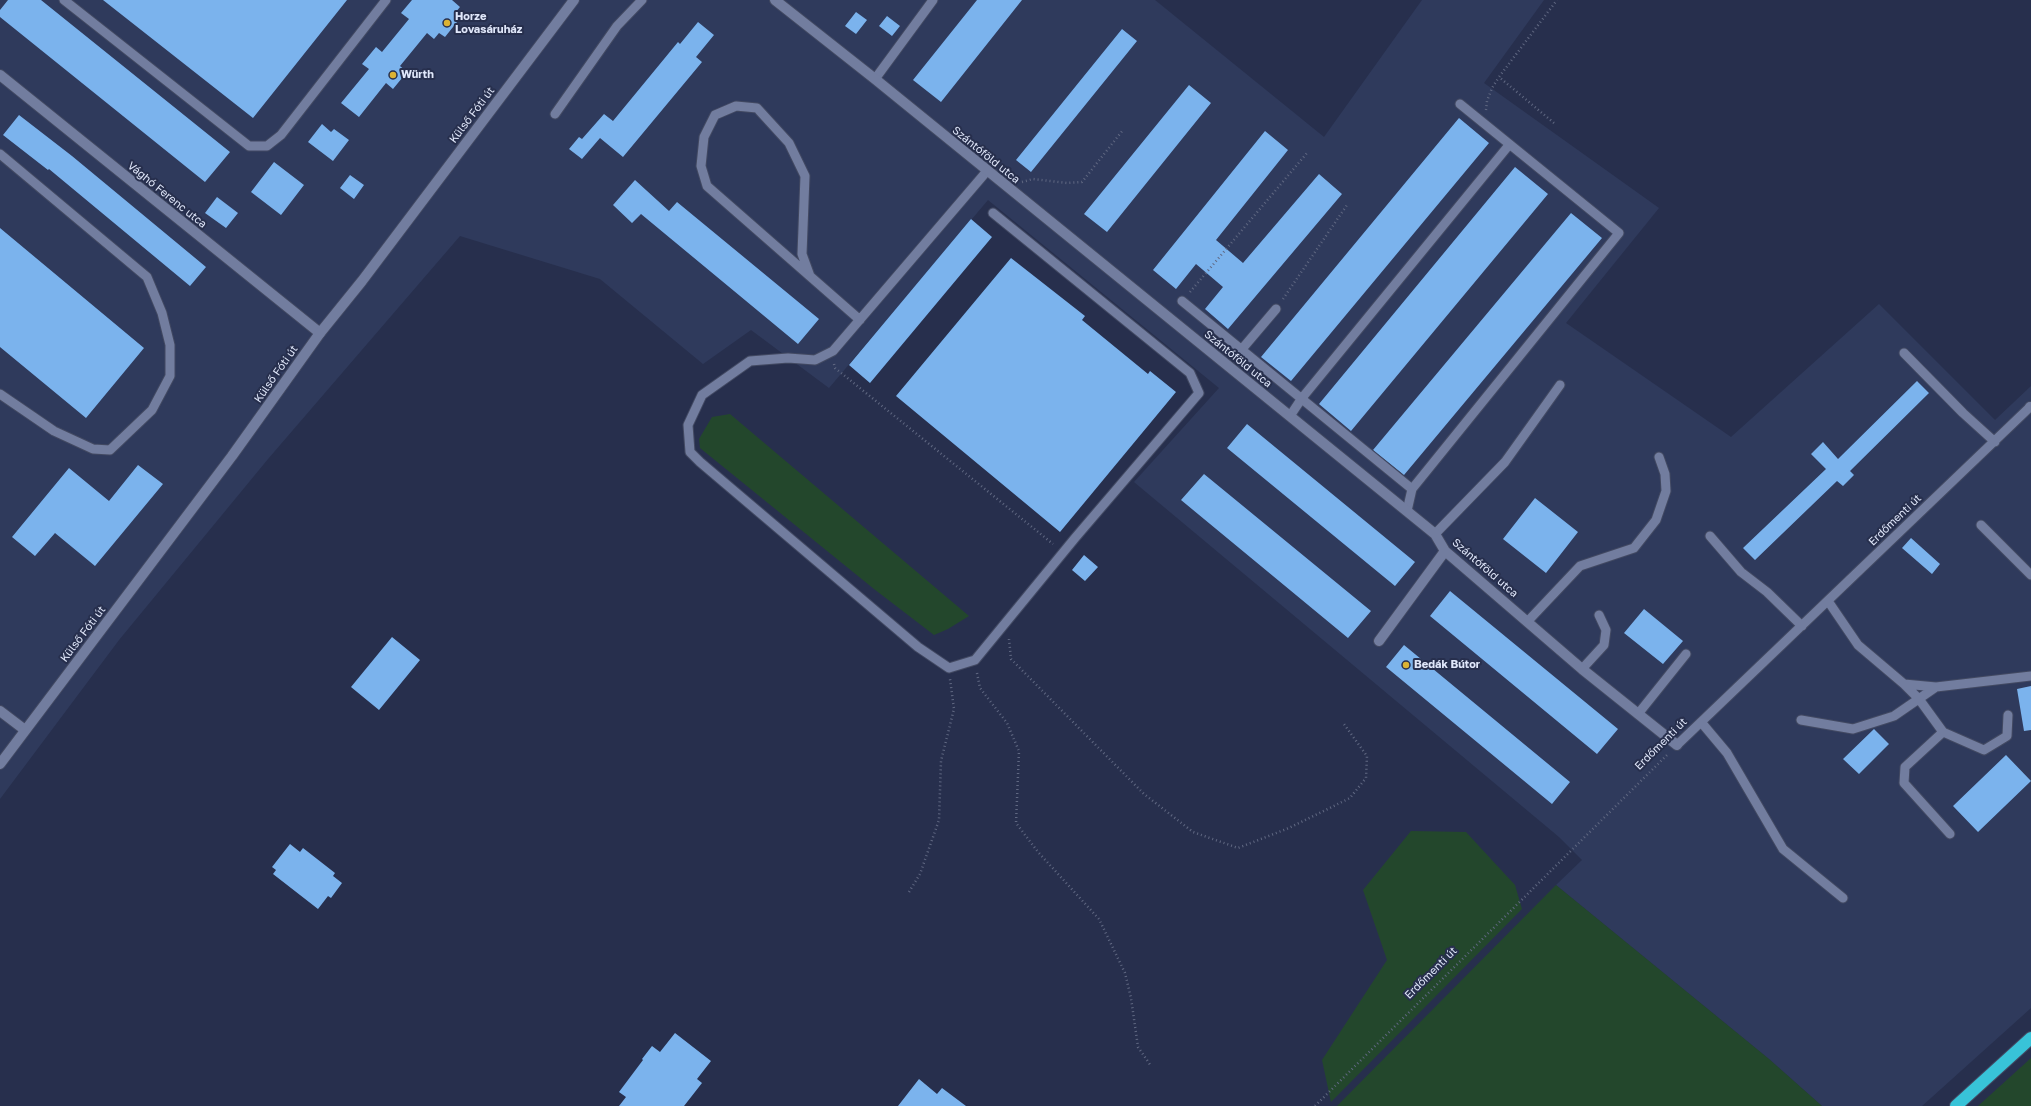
<!DOCTYPE html>
<html>
<head>
<meta charset="utf-8">
<style>
  body { margin:0 }
  canvas { display:block; background:#272f4d }
</style>
</head>
<body>
<canvas width="2031" height="1106"></canvas>
<script>
const context = document.querySelector('canvas').getContext('2d');
context.lineJoin = 'round';
function fill(path, color) {
  context.fillStyle = color;
  context.fill(path, 'evenodd');
}
function shape(rows) {
  const path = new Path2D();
  for (const r of rows) {
    path.moveTo(r[0], r[1]);
    for (let i = 2; i < r.length; i += 2) path.lineTo(r[i], r[i + 1]);
  }
  return path;
}
function stroke(path, color, width, dash) {
  context.strokeStyle = color;
  context.lineWidth = width;
  context.lineCap = dash ? 'butt' : 'round';
  context.setLineDash(dash || []);
  context.stroke(path);
}
function label(font, color, halo, rows, align = 'center') {
  context.font = font + ' "Golos Text",sans-serif';
  context.lineWidth = 4;
  context.setLineDash([]);
  context.textBaseline = 'middle';
  context.strokeStyle = halo;
  context.fillStyle = color;
  for (const [text, x, y, turn = 0] of rows) {
    context.save();
    context.translate(x, y);
    context.rotate((+turn || 0) * Math.PI / 180);
    context.textAlign = isNaN(turn) ? turn : align;
    if (halo) context.strokeText(text, 0, 0);
    context.fillText(text, 0, 0);
    context.restore();
  }
}
fill(shape([
  [0,0,1155,0,1324,137,1422,0,1544,0,1484,83,1659,208,1566,323,1731,437,1879,304,1995,420,2031,386,2031,1008,1922,1106,1822,1106,1769,1059,1556,885,1582,860,1559,837,1134,482,1219,388,988,200,829,388,751,330,703,364,600,279,460,236,268,459,119,640,0,799]
]), '#2f3a5c');
fill(shape([
  [730,414,969,616,948,629,934,635,874,589,700,448,699,439,712,417],
  [1411,831,1466,832,1515,885,1522,909,1331,1102,1322,1060,1387,960,1363,890],
  [1556,885,1769,1059,1822,1106,1337,1106],
  [2031,1058,2031,1106,1978,1106]
]), '#23472c');
fill(shape([
  [8,0,41,0,230,152,205,182,0,17,0,10],
  [103,0,347,0,253,118],
  [412,0,452,0,460,7,455,13,461,17,445,37,439,33,434,39,427,33,400,66,407,72,393,89,386,83,359,117,341,103,369,69,362,64,376,47,382,52,409,19,401,13],
  [977,0,1022,0,941,102,913,80],
  [856,12,867,20,856,34,845,26],
  [887,16,900,26,892,36,879,26],
  [698,22,714,35,696,57,702,62,623,157,600,138,582,159,569,149,579,137,582,139,604,114,613,121,678,42,680,44],
  [1122,29,1137,41,1031,172,1016,160],
  [1189,85,1211,103,1107,232,1084,214],
  [19,115,72,156,206,267,190,286,49,169,48,170,3,135],
  [1459,118,1489,143,1291,381,1261,357],
  [322,124,331,132,334,129,349,140,333,161,308,142],
  [1265,131,1288,150,1216,240,1243,263,1319,174,1342,194,1228,329,1205,309,1223,287,1196,264,1176,289,1153,270],
  [274,162,304,185,281,215,251,192],
  [1515,167,1548,194,1351,431,1319,404],
  [350,175,364,185,354,199,340,188],
  [635,180,669,211,677,202,819,319,798,344,641,214,632,223,613,205],
  [217,197,238,213,226,228,205,213],
  [1571,213,1602,238,1404,475,1373,450],
  [971,219,992,237,870,383,849,365],
  [0,228,144,348,86,418,0,347],
  [1011,258,1085,316,1082,320,1148,374,1150,371,1176,392,1060,532,896,396],
  [1917,381,1929,393,1850,471,1854,475,1843,486,1837,481,1755,560,1743,548,1826,469,1811,454,1823,442,1838,459],
  [1247,424,1415,562,1395,586,1227,448],
  [138,465,163,484,95,566,55,533,35,556,12,537,69,468,109,501],
  [1204,474,1371,611,1348,638,1181,500],
  [1535,498,1578,532,1546,573,1503,539],
  [1911,538,1940,564,1932,574,1902,548],
  [1084,555,1098,567,1085,581,1072,570],
  [1450,591,1618,729,1597,754,1430,616],
  [1644,609,1683,641,1663,664,1624,633],
  [392,637,420,660,379,710,351,687],
  [1404,645,1570,782,1552,804,1386,667],
  [2031,686,2031,730,2024,731,2017,689],
  [1874,729,1889,744,1859,774,1843,759],
  [2006,755,2031,781,1978,832,1953,806],
  [290,844,300,852,303,848,335,873,333,876,342,883,331,898,328,896,318,909,273,874,276,870,272,867],
  [675,1033,711,1061,697,1079,702,1083,684,1106,619,1106,626,1097,619,1092,643,1060,642,1059,652,1046,660,1052],
  [919,1079,937,1094,942,1088,966,1106,898,1106]
]), '#7bb3ed');
const service = shape([
  [64,0,249,146,267,146,281,135,386,0],
  [875,79,933,0],
  [555,114,617,26,642,0],
  [0,154,147,277,162,313,170,345,170,376,152,410,110,450,93,449,54,431,0,394],
  [987,171,833,351,815,360,788,358,750,361,702,395,688,425,690,452,700,462,918,647,949,668,975,660,1075,538,1199,393,1190,373,993,213],
  [810,276,802,254,805,176,789,143,757,108,736,106,715,115,704,137,701,166,707,186,860,320],
  [1182,301,1412,489],
  [1242,349,1276,309],
  [1904,353,1963,413,1995,442],
  [1290,416,1302,398,1509,145],
  [1407,511,1412,489,1619,233,1460,104],
  [1981,525,2031,575],
  [1435,534,1505,462,1560,385],
  [1710,536,1741,572,1767,592,1802,626],
  [1828,601,1858,645,1904,684,1936,687,2031,676],
  [1528,621,1580,566,1634,548,1656,520,1666,491,1665,474,1659,457],
  [1582,669,1604,645,1606,630,1599,615],
  [1904,684,1919,699,1943,732,1984,750,2007,736,2008,715],
  [1638,714,1686,654],
  [1801,720,1853,729,1894,716,1936,687],
  [1701,722,1727,753,1783,849,1843,898],
  [1943,732,1905,767,1904,783,1950,834],
  [1677,745,2030,407]
]);
const minor = shape([
  [775,0,875,79,1435,534,1445,551,1582,669,1677,745],
  [0,75,320,333],
  [2030,407,2031,407],
  [1379,641,1445,551],
  [0,711,25,730]
]);
const secondary = shape([
  [0,764,232,456,320,333,362,281,574,0]
]);
const motorway = shape([
  [1956,1106,2031,1038]
]);
stroke(service, '#424962', 11);
stroke(minor, '#424962', 12);
stroke(secondary, '#424962', 12);
stroke(motorway, '#424962', 14);
stroke(shape([
  [1486,110,1487,101,1492,88,1499,77],
  [1554,123,1499,77,1557,0],
  [1022,182,1033,179,1067,183,1082,182,1123,130],
  [1190,292,1307,153],
  [1283,299,1347,205],
  [834,364,835,368,1053,544],
  [1009,639,1011,659,1144,794,1193,832,1238,848,1289,828,1350,798,1366,778,1367,756,1344,724],
  [977,673,980,688,1007,723,1019,751,1016,823,1038,852,1099,919,1125,973,1131,998,1138,1047,1151,1066],
  [909,892,920,874,939,820,941,761,954,709,950,679],
  [1315,1106,1669,753]
]), '#606882', 2.5, [1, 3]);
stroke(service, '#727d9f', 9);
stroke(minor, '#727d9f', 10);
stroke(secondary, '#727d9f', 10);
stroke(motorway, '#38c3d8', 12);
for (const [x, y, r, color] of [
  [447,23,4,"#dbb233"],
  [393,75,4,"#dbb233"],
  [1406,665,4,"#dbb233"]
]) {
  const dot = new Path2D();
  dot.arc(x, y, r, 0, 2 * Math.PI);
  context.fillStyle = color;
  context.fill(dot);
  stroke(dot, '#272f4d', 1.5);
}
label('bold 11px', '#e0e7fa', '#272f4d', [
  ["Horze",455,17],
  ["Lovasáruház",455,30],
  ["Würth",401,75],
  ["Bedák Bútor",1414,665]
], 'left');
label('11px', '#e0e7fa', '#272f4d', [
  ["Külső Fóti út",472,115,-53],
  ["Szántóföld utca",986,155,39],
  ["Vághó Ferenc utca",167,195,39],
  ["Szántóföld utca",1238,359,39],
  ["Külső Fóti út",276,374,-55],
  ["Erdőmenti út",1895,520,-44],
  ["Szántóföld utca",1485,568,41],
  ["Külső Fóti út",83,634,-53],
  ["Erdőmenti út",1661,744,-45],
  ["Erdőmenti út",1431,973,-45]
]);
</script>
</body>
</html>
